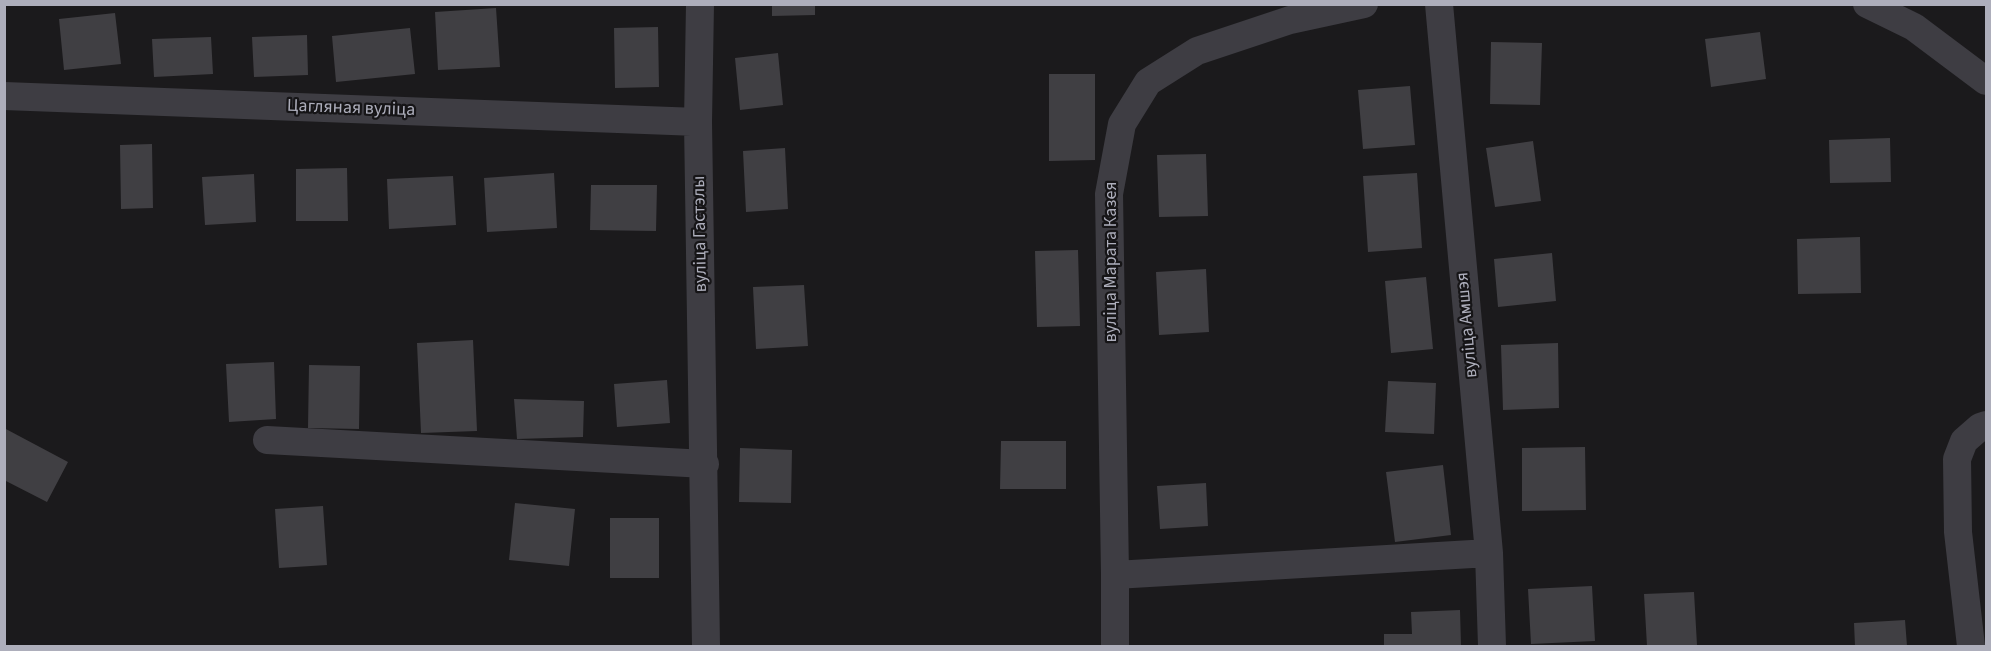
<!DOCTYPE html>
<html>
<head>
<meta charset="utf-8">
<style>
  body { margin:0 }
  #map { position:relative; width:1991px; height:651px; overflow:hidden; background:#1b1a1c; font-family:"Source Sans 3",sans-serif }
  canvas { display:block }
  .frame { position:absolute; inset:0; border:6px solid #adaebb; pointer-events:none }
</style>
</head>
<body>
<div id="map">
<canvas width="1991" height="651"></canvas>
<div class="frame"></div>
</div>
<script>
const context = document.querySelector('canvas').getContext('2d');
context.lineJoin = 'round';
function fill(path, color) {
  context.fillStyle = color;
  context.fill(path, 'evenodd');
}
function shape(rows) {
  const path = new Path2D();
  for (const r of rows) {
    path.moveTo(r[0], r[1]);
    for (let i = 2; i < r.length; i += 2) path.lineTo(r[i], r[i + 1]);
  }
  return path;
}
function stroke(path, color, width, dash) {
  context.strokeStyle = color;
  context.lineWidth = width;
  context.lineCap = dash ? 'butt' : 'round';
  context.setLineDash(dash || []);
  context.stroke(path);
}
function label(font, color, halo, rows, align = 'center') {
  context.font = font + ' "Source Sans 3",sans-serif';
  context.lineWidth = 4.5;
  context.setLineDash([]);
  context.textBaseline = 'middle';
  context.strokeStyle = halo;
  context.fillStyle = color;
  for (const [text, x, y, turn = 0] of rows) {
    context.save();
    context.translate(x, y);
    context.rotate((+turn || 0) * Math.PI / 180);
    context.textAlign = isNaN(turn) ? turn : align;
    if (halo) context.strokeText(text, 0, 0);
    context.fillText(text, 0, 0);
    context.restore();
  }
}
fill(shape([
  [772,4,815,4,815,15,772,16],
  [496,8,500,67,438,70,435,12],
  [115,13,121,64,64,70,59,19],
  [658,27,659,87,615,88,614,28],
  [410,28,415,74,336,82,332,36],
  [1760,32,1766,79,1711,87,1705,39],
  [307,35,308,75,254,77,252,37],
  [211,37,213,74,154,77,152,39],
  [1491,42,1542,43,1540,105,1490,104],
  [778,53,783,105,740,110,735,58],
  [1049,74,1095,74,1095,160,1049,161],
  [1410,86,1415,145,1363,149,1358,90],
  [1890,138,1891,182,1830,183,1829,140],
  [1533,141,1541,201,1495,207,1486,148],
  [152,144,153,208,121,209,120,145],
  [785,148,788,209,746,212,743,151],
  [1206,154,1208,216,1159,217,1157,155],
  [347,168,348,221,296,221,296,169],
  [554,173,557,228,487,232,484,178],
  [1417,173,1422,248,1368,252,1363,176],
  [254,174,256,222,205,225,202,177],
  [453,176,456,225,389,229,387,179],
  [591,185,657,185,656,231,590,230],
  [1860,237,1861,293,1798,294,1797,239],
  [1078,250,1080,326,1037,327,1035,251],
  [1552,253,1556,301,1498,307,1494,259],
  [1206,269,1209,332,1159,335,1156,272],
  [1426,277,1433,349,1391,353,1385,281],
  [804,285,808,346,756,349,753,287],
  [473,340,477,431,421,433,417,343],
  [1558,343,1559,408,1503,410,1501,345],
  [274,362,276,419,229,422,226,364],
  [309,365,360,366,359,429,308,428],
  [667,380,670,423,617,427,614,384],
  [1388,381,1436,383,1434,434,1385,432],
  [514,399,584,401,583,437,517,439],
  [4,428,68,462,47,502,4,480],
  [1001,441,1066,441,1066,489,1000,489],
  [1585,447,1586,510,1522,511,1522,448],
  [740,448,792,450,791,503,739,502],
  [1443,465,1451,535,1395,542,1386,472],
  [1206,483,1208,526,1160,529,1157,486],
  [515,503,575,509,569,566,509,560],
  [323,506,327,565,279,568,275,509],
  [610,518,659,518,659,578,610,578],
  [1592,586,1595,641,1531,644,1528,589],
  [1694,592,1697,645,1647,646,1644,594],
  [1460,610,1461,646,1384,646,1384,634,1412,634,1411,612],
  [1905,620,1907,646,1855,646,1854,623]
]), '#403f43');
stroke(shape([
  [700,4,698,122,706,646],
  [1439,4,1489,553,1492,646],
  [1867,4,1914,27,1986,81],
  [4,96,698,122],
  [267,440,705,464],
  [1115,575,1109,194,1122,124,1148,82,1197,51,1290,20,1364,4],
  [1115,646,1115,575,1489,553],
  [1971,646,1958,532,1957,459,1964,441,1980,427,1986,425]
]), '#3e3d43', 28);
label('18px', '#adaebb', '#161517', [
  ["Цагляная вуліца",351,109,2],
  ["вуліца Гастэлы",701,234,-91],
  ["вуліца Марата Казея",1112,262,-90],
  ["вуліца Амшэя",1468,325,-95]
]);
</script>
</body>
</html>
